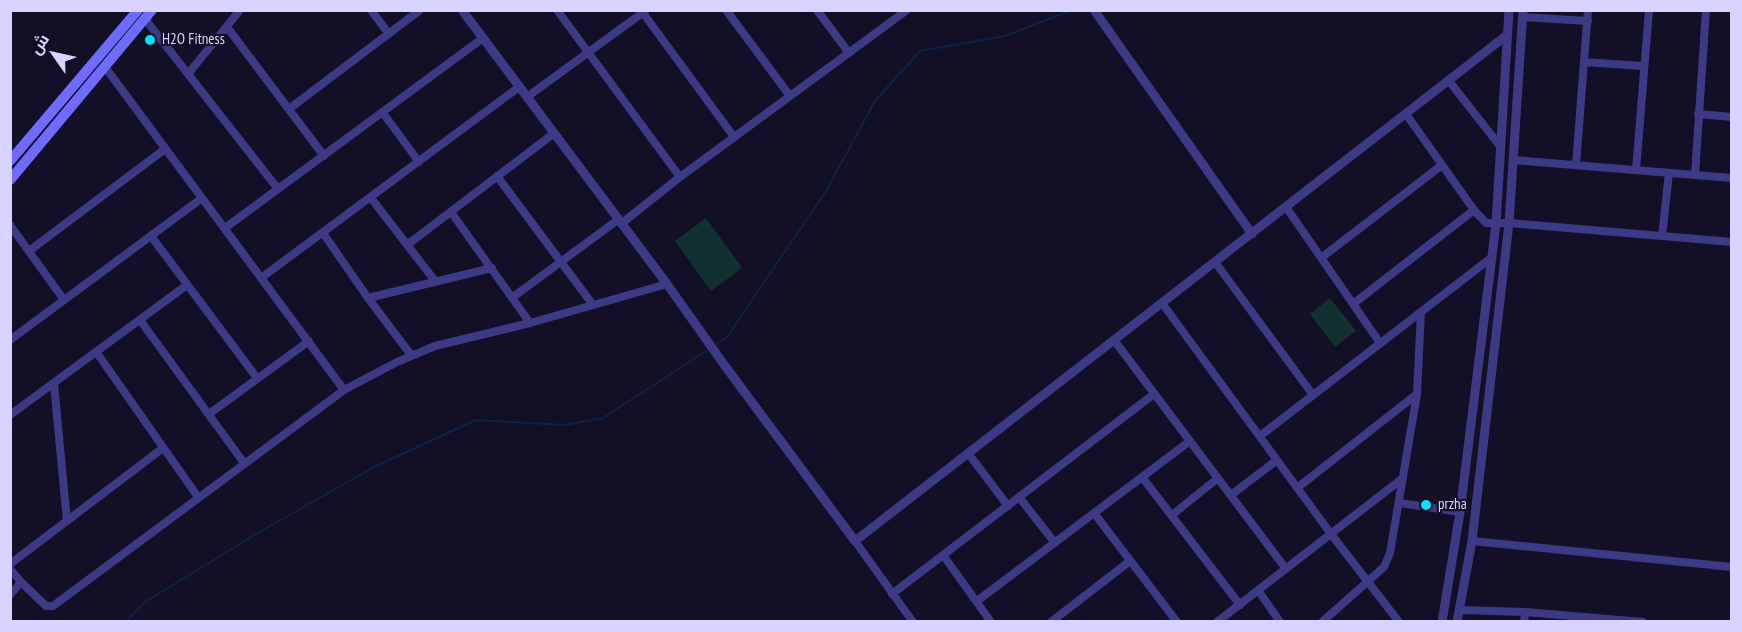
<!DOCTYPE html>
<html>
<head>
<meta charset="utf-8">
<style>
  body { margin:0 }
  #map { position:relative; width:1742px; height:632px; overflow:hidden; background:#130f26; font-family:"PT Sans Narrow",Cairo,sans-serif }
  canvas { display:block }
  .frame { position:absolute; inset:0; border:12px solid #d9d4ff; pointer-events:none }
  .north { position:absolute; left:24px; top:24px; width:60px; height:60px; -webkit-text-stroke:4px #130f26; paint-order:stroke; rotate:304deg; font-size:16px; font-weight:700; line-height:24px; text-align:center; color:#d9d4ff }
  .north::after { content:''; display:block; margin:auto; width:21px; height:27px; background:#d9d4ff; clip-path:polygon(50% 0,100% 100%,50% 72%,0 100%) }
</style>
</head>
<body>
<div id="map">
<canvas width="1742" height="632"></canvas>
<div class="frame"></div>
<div class="north">ش</div>
</div>
<script>
const context = document.querySelector('canvas').getContext('2d');
context.lineJoin = 'round';
function fill(path, color) {
  context.fillStyle = color;
  context.fill(path, 'evenodd');
}
function shape(rows) {
  const path = new Path2D();
  for (const r of rows) {
    path.moveTo(r[0], r[1]);
    for (let i = 2; i < r.length; i += 2) path.lineTo(r[i], r[i + 1]);
  }
  return path;
}
function stroke(path, color, width, dash) {
  context.strokeStyle = color;
  context.lineWidth = width;
  context.lineCap = dash ? 'butt' : 'round';
  context.setLineDash(dash || []);
  context.stroke(path);
}
function label(font, color, halo, rows, align = 'center') {
  context.font = font + ' "PT Sans Narrow",sans-serif';
  context.lineWidth = 4.5;
  context.setLineDash([]);
  context.textBaseline = 'middle';
  context.strokeStyle = halo;
  context.fillStyle = color;
  for (const [text, x, y, turn = 0] of rows) {
    context.save();
    context.translate(x, y);
    context.rotate((+turn || 0) * Math.PI / 180);
    context.textAlign = isNaN(turn) ? turn : align;
    if (halo) context.strokeText(text, 0, 0);
    context.fillText(text, 0, 0);
    context.restore();
  }
}
fill(shape([
  [706,218,742,268,711,291,675,241],
  [1330,298,1356,331,1335,347,1310,314]
]), '#12302f');
stroke(shape([
  [714,346,727,337,826,191,875,101,920,51,1005,36,1072,10],
  [126,622,145,602,261,531,376,466,476,420,565,425,603,418,709,349]
]), '#0c2248', 2);
stroke(shape([
  [371,10,389,34],
  [557,10,680,177],
  [726,10,790,96],
  [817,10,849,53],
  [643,13,734,137],
  [1522,17,1588,21],
  [145,19,278,189],
  [227,27,324,156],
  [1584,62,1643,66],
  [105,67,344,390],
  [188,74,240,10],
  [1449,81,1500,146],
  [527,97,645,11],
  [289,109,420,10],
  [383,113,419,162],
  [1406,114,1474,210,1486,223,1509,223,1732,242],
  [1698,114,1732,117],
  [1513,160,1732,178],
  [1576,165,1588,10],
  [1636,170,1649,10],
  [1695,175,1706,10],
  [497,176,593,305],
  [371,198,435,281],
  [1286,207,1380,343],
  [451,212,530,323],
  [622,223,680,177,907,10],
  [10,225,64,300],
  [225,228,483,38],
  [323,233,368,298,411,355],
  [151,236,257,378],
  [1662,236,1669,173],
  [407,245,553,134],
  [29,251,165,149],
  [1321,258,1442,165],
  [1215,262,1313,395],
  [261,278,519,87],
  [513,297,619,219],
  [368,298,492,268],
  [1162,303,1331,534,1399,622],
  [1353,304,1474,210],
  [140,320,244,463],
  [10,340,202,198],
  [1114,340,1286,569],
  [97,353,198,497],
  [54,384,67,521],
  [209,414,309,341],
  [10,415,187,285],
  [1260,436,1491,258],
  [968,453,1008,506],
  [1142,477,1240,605],
  [1297,488,1417,394],
  [1231,495,1277,460],
  [1019,497,1055,543],
  [1400,503,1460,512],
  [1094,513,1177,622],
  [1172,515,1218,478],
  [855,541,913,622],
  [1472,541,1732,567],
  [943,555,991,622],
  [10,564,163,448],
  [10,569,21,582,46,606,53,606,344,390,397,362,435,346,530,323,667,284],
  [1258,590,1280,622],
  [892,594,1154,394],
  [10,595,21,582],
  [977,601,1190,441],
  [1459,610,1525,612,1643,622],
  [1051,622,1130,561],
  [1217,622,1403,478],
  [1322,622,1384,567,1390,553,1417,394,1421,312],
  [1524,622,1525,612]
]), '#3d3a85', 8);
stroke(shape([
  [462,10,667,284,725,366,855,541,1507,35],
  [1094,10,1252,234],
  [1442,622,1460,512,1496,224,1509,10],
  [1457,622,1472,541,1509,223,1523,10]
]), '#3d3a85', 9);
stroke(shape([
  [10,161,138,10],
  [10,180,152,10]
]), '#6f6bff', 10);
for (const [x, y, r, color] of [
  [150,40,6,"#00e5ff"],
  [1426,505,6,"#00e5ff"]
]) {
  const dot = new Path2D();
  dot.arc(x, y, r, 0, 2 * Math.PI);
  context.fillStyle = color;
  context.fill(dot);
  stroke(dot, '#130f26', 2);
}
label('15px', '#d9d4ff', '#130f26', [
  ["H2O Fitness",162,40],
  ["przha",1438,505]
], 'left');
</script>
</body>
</html>
